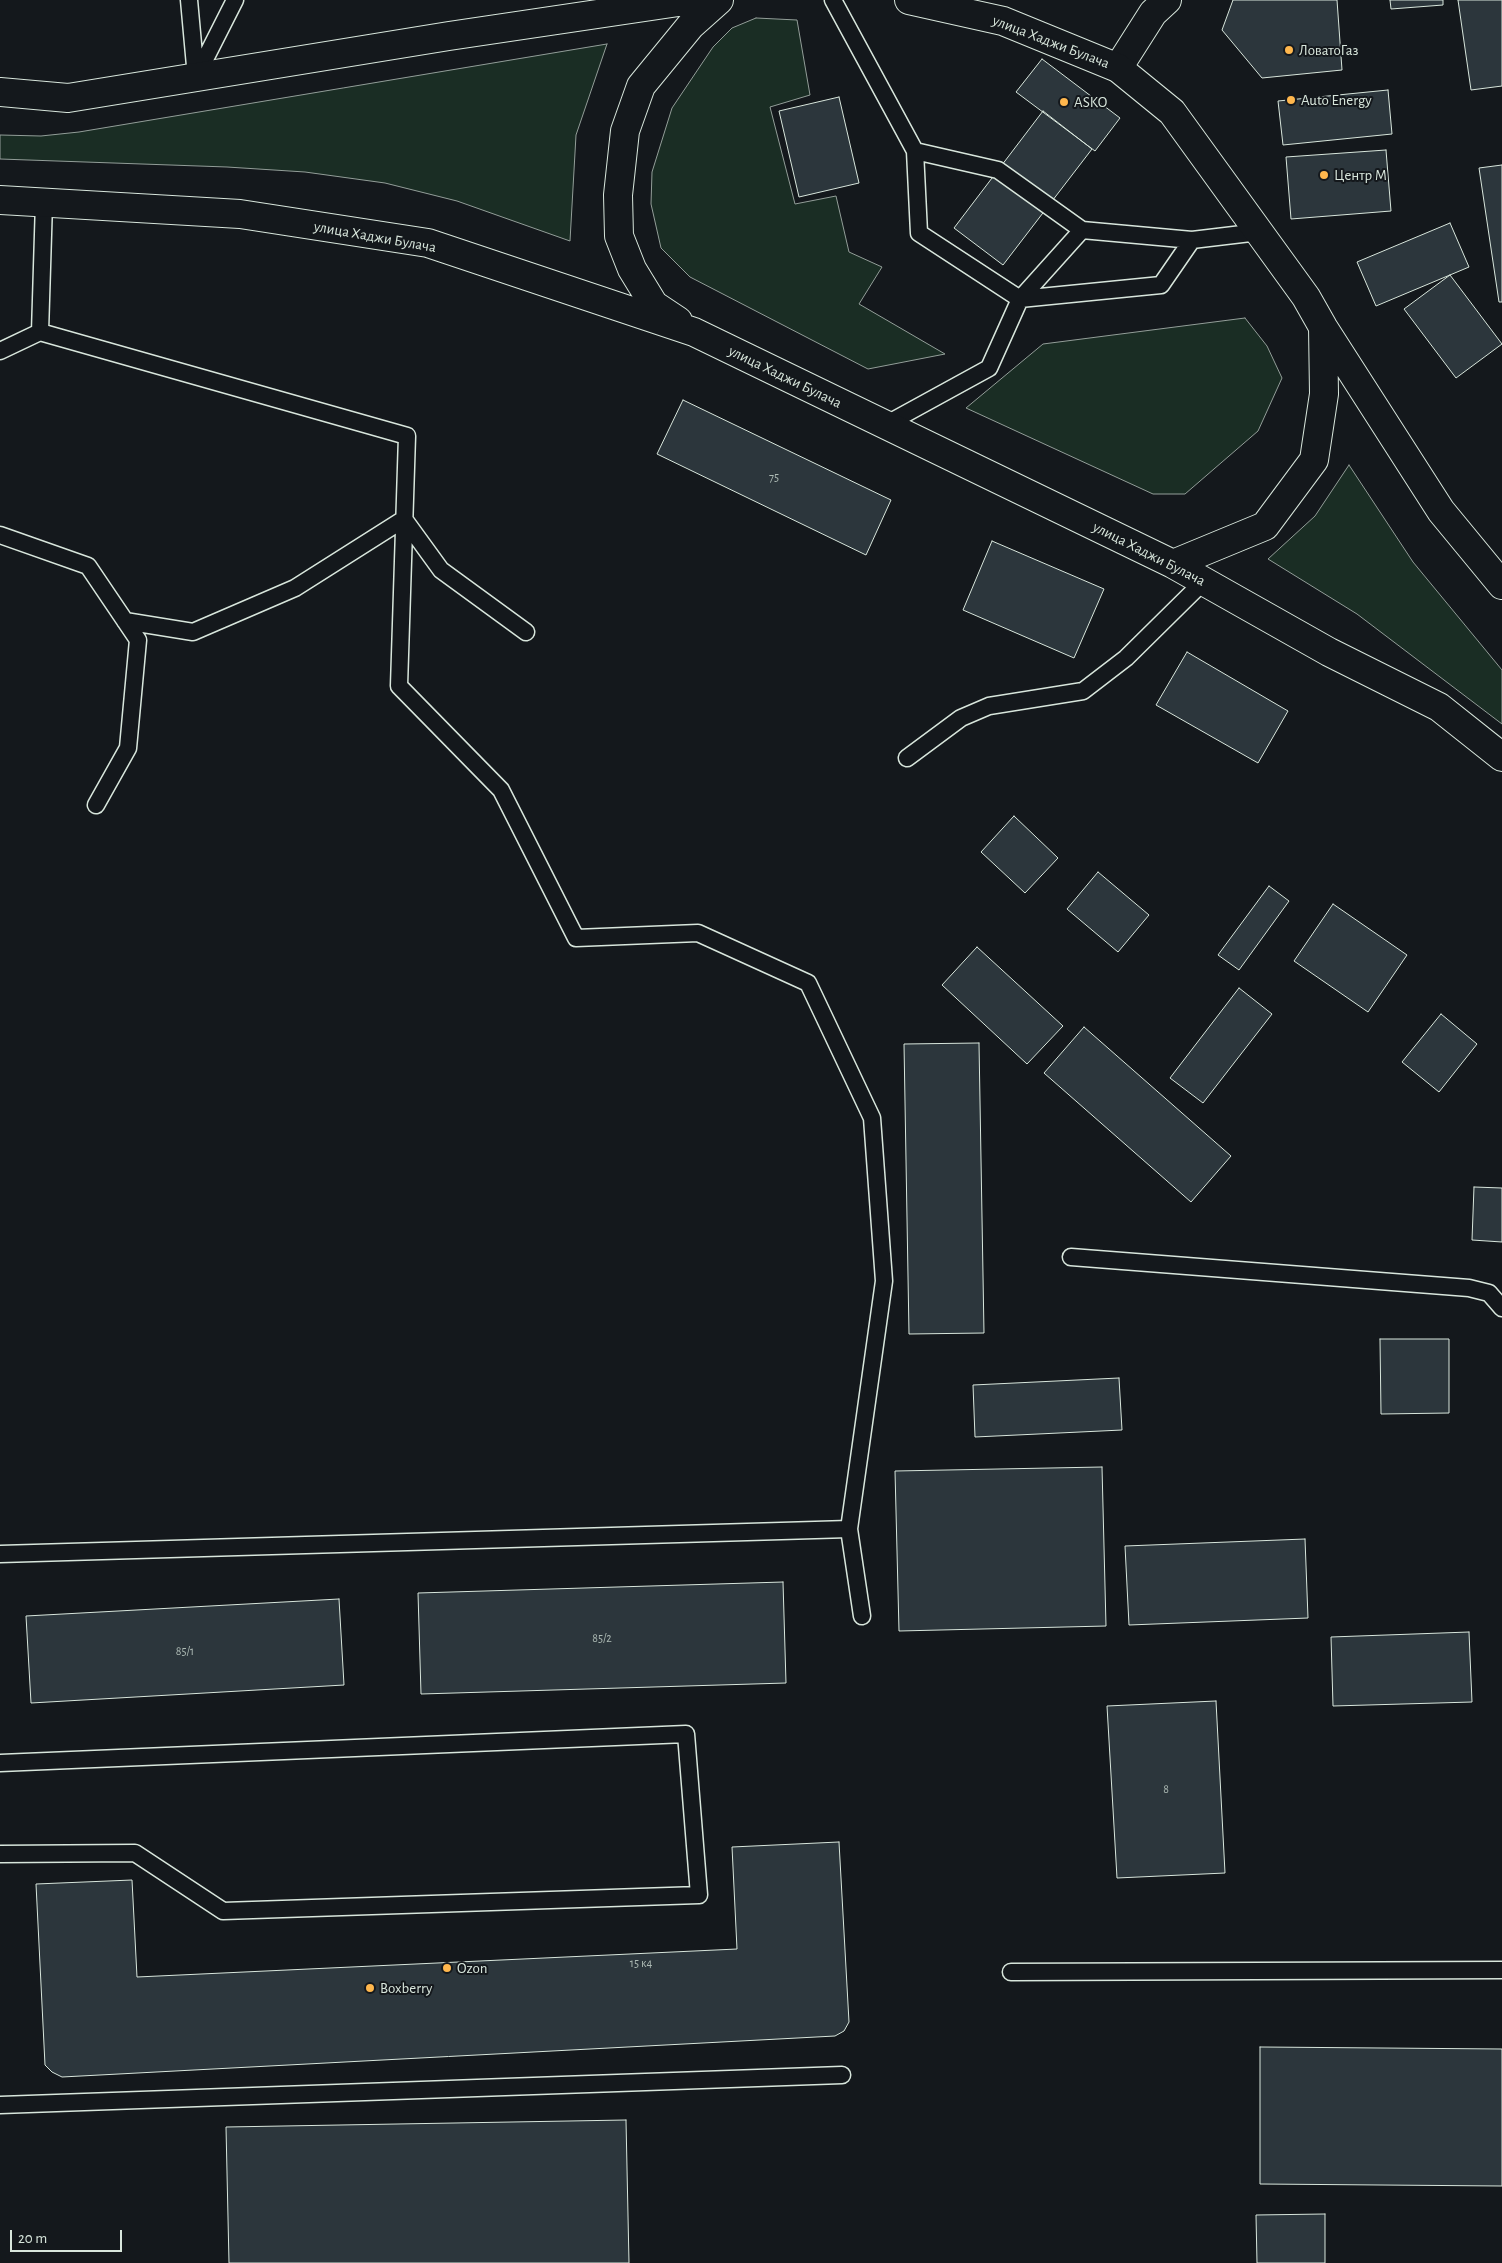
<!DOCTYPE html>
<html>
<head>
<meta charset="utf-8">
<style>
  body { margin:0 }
  #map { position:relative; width:1502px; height:2263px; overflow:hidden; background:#14181c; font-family:"Alegreya Sans",sans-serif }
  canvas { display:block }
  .scale { position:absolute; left:10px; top:2230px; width:112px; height:22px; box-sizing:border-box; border:2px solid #d8e6dc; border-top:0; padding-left:6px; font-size:15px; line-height:18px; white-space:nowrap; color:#d8e6dc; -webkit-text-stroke:4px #14181c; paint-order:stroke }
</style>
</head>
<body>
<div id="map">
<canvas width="1502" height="2263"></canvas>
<div class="scale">20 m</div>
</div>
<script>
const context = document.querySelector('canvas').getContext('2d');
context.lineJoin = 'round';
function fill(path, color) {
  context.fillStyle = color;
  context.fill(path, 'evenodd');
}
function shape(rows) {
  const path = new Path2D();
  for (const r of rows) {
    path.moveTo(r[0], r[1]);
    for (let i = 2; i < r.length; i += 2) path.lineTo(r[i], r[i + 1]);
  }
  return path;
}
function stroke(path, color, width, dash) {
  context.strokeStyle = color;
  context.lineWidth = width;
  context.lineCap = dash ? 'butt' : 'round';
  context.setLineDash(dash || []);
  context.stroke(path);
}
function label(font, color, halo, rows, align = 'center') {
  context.font = font + ' "Alegreya Sans",sans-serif';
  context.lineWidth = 4;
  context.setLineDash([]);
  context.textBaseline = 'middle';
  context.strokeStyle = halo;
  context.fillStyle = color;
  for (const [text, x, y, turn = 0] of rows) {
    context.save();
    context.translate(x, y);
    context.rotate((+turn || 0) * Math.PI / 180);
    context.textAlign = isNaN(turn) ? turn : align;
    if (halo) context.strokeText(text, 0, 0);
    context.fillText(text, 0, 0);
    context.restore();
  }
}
const green = shape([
  [756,18,797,20,810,95,770,107,795,204,836,196,849,252,882,267,859,304,945,354,868,369,690,277,661,248,651,204,652,172,672,108,713,47,732,28,756,18],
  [607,44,576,135,570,241,457,201,385,183,305,172,227,167,0,159,0,135,41,136,79,132,607,44],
  [1245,318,1267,346,1282,378,1258,431,1185,494,1153,494,966,408,1043,344,1245,318],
  [1349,465,1413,562,1502,670,1502,724,1357,614,1268,559,1315,516,1349,465]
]);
fill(green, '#1a2d24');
stroke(green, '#939e99', 1);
const building = shape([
  [1233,0,1337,0,1342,70,1262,78,1222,30,1233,0],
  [1390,0,1443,0,1443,5,1391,9,1390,0],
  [1458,0,1502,0,1502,86,1471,90,1458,0],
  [1042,59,1120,118,1095,151,1016,92,1042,59],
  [1388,90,1392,134,1283,145,1278,101,1388,90],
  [839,97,859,183,799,197,779,111,839,97],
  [1043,111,1092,149,1003,265,954,228,1043,111],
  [1386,150,1391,211,1291,219,1286,157,1386,150],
  [1502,165,1502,302,1499,302,1479,168,1502,165],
  [1450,223,1469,267,1376,306,1357,262,1450,223],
  [1450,275,1502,344,1456,378,1404,309,1450,275],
  [683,400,891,500,866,555,657,454,683,400],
  [992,541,1104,589,1074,658,963,610,992,541],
  [1187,652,1288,711,1258,763,1156,705,1187,652],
  [1014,816,1058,858,1025,893,981,852,1014,816],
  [1098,872,1149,915,1118,952,1067,909,1098,872],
  [1269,886,1289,901,1239,970,1218,955,1269,886],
  [1333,904,1407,955,1368,1012,1294,961,1333,904],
  [977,947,1063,1026,1027,1064,942,985,977,947],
  [1239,988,1272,1014,1203,1103,1170,1078,1239,988],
  [1441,1014,1477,1044,1439,1092,1402,1062,1441,1014],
  [1084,1027,1231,1156,1191,1202,1044,1073,1084,1027],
  [979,1043,984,1333,909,1334,904,1044,979,1043],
  [1474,1187,1502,1188,1502,1242,1472,1240,1474,1187],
  [1380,1339,1449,1339,1449,1413,1381,1414,1380,1339],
  [1119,1378,1122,1430,975,1437,973,1385,1119,1378],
  [1102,1467,1106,1626,899,1631,895,1471,1102,1467],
  [1305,1539,1308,1618,1129,1625,1125,1546,1305,1539],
  [783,1582,786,1683,421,1694,418,1593,783,1582],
  [339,1599,344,1685,31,1703,26,1616,339,1599],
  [1469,1632,1472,1702,1333,1706,1331,1637,1469,1632],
  [1216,1701,1225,1873,1117,1878,1107,1706,1216,1701],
  [839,1842,849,2022,844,2031,835,2036,62,2077,52,2072,45,2065,36,1884,132,1880,137,1977,737,1949,732,1847,839,1842],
  [1260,2047,1502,2049,1502,2186,1260,2184,1260,2047],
  [626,2120,629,2263,229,2263,226,2127,626,2120],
  [1325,2214,1325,2263,1257,2263,1256,2215,1325,2214]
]);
fill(building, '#2c363c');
stroke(building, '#d8e6dc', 1);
const lane = shape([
  [189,0,196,77],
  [833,0,915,151,919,233,1020,299,1161,285,1192,240,1259,232],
  [196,77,235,0],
  [915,151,998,170,1082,230,1192,240],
  [40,332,407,436,399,686,501,790,576,938,698,933,808,983,872,1118,884,1281,849,1529,862,1616],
  [0,351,40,332,44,202],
  [885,425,989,368,1020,299,1082,230],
  [0,535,88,566,138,640,128,748,96,805],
  [125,621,193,632,295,588,404,519,441,570,526,632],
  [907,758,961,718,989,706,1083,691,1126,658,1204,581],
  [1071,1257,1469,1288,1489,1293,1502,1308],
  [0,1554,849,1529],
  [0,1763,686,1734,699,1895,223,1911,135,1853,0,1854],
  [1011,1972,1502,1970],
  [0,2105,842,2075]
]);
const street = shape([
  [1118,68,1153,13,1167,0]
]);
const primary = shape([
  [909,0,1003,21,1118,68,1172,112,1306,297,1323,327,1441,511,1502,585],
  [0,92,68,98,449,36,692,0],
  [0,200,240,214,428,243,694,332,1173,564,1329,652,1439,707,1502,757],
  [678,321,654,305,632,269,619,236,618,195,625,131,641,86,691,25,719,0],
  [1173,564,1265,526,1314,460,1324,394,1323,327]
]);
stroke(lane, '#d8e6dc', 19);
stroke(street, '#d8e6dc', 30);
stroke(primary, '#d8e6dc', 30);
stroke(lane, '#14181c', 16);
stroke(street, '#14181c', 28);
stroke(primary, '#14181c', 28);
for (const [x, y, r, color] of [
  [1289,50,5,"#ffb74d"],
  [1291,100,5,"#ffb74d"],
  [1064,102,5,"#ffb74d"],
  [1324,175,5,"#ffb74d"],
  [447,1968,5,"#ffb74d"],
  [370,1988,5,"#ffb74d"]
]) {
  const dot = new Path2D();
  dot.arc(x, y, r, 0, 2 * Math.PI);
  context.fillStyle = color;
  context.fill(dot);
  stroke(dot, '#14181c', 2);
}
label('12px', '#adbab4', null, [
  ["75",774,477],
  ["85/2",602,1638],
  ["85/1",185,1651],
  ["8",1166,1789],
  ["15 к4",641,1963]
]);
label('15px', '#d8e6dc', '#14181c', [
  ["улица Хаджи Булача",1051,42,21],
  ["улица Хаджи Булача",375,237,10],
  ["улица Хаджи Булача",785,377,26],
  ["улица Хаджи Булача",1149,554,27]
]);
label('15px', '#d8e6dc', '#14181c', [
  ["ЛоватоГаз",1299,50],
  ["Auto Energy",1301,100],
  ["ASKO",1074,102],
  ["Центр М",1334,175],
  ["Ozon",457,1968],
  ["Boxberry",380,1988]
], 'left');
</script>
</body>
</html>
